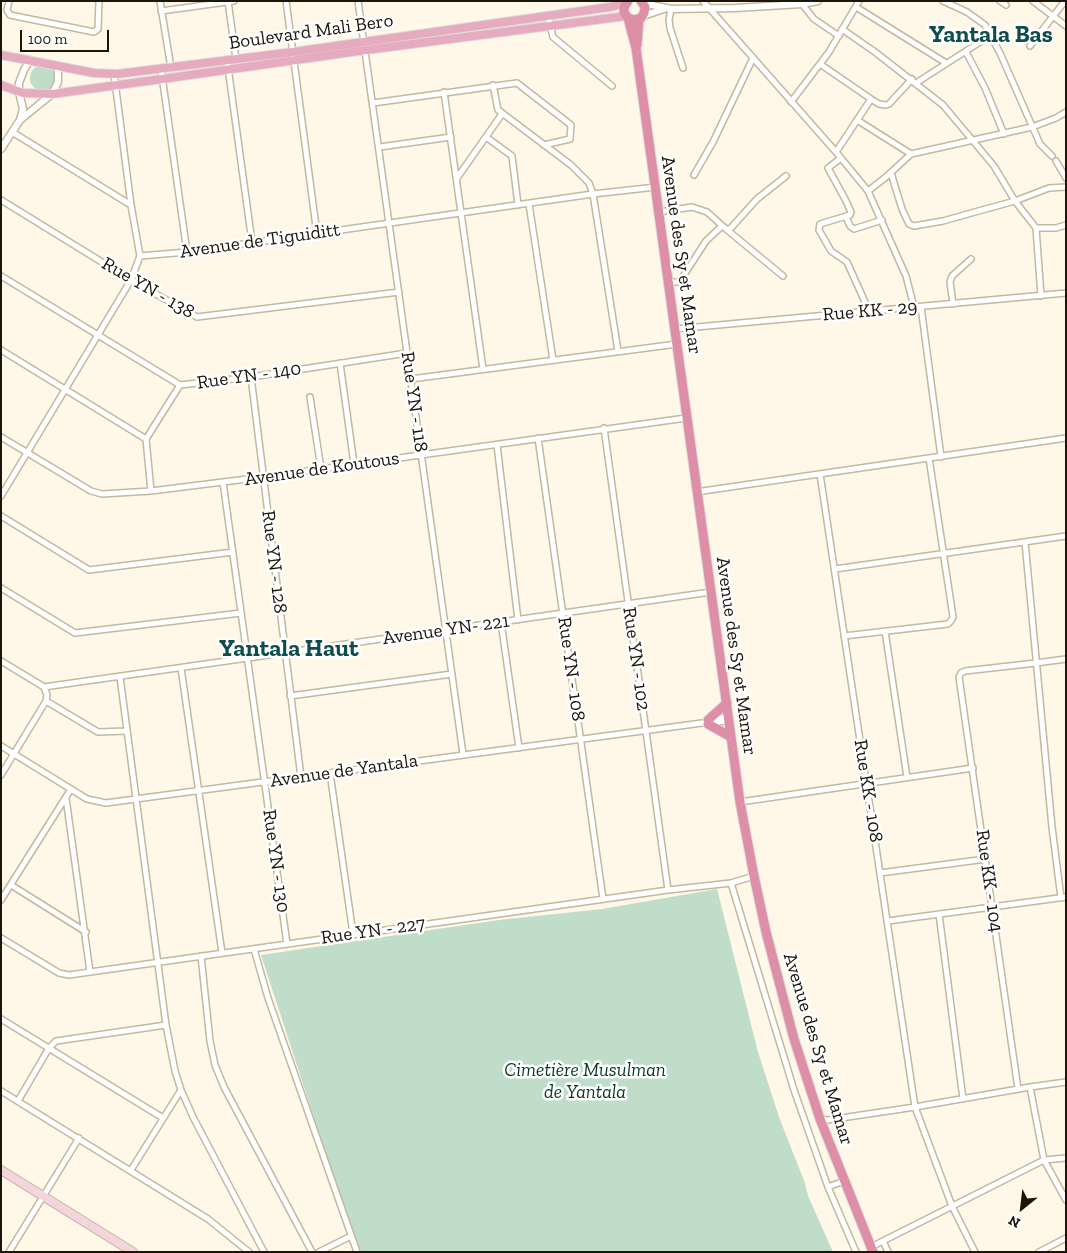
<!DOCTYPE html>
<html>
<head>
<meta charset="utf-8">
<style>
  body { margin:0 }
  #map { position:relative; width:1067px; height:1253px; overflow:hidden; background:#fff7e7; font-family:"Zilla Slab",serif }
  canvas { display:block }
  .frame { position:absolute; inset:0; border:2px solid #1a160c; pointer-events:none }
  .north { position:absolute; left:997px; top:1183px; width:50px; height:50px; -webkit-text-stroke:4px #fff; paint-order:stroke; rotate:209deg; font-size:14px; font-weight:700; line-height:20px; text-align:center; color:#1a160c }
  .north::after { content:''; display:block; margin:auto; width:18px; height:22px; background:#1a160c; clip-path:polygon(50% 0,100% 100%,50% 72%,0 100%) }
  .scale { position:absolute; left:20px; top:30px; width:89px; height:22px; box-sizing:border-box; border:2px solid #1a160c; border-top:0; padding-left:6px; font-size:15px; line-height:18px; white-space:nowrap; color:#1a160c; -webkit-text-stroke:4px #fff; paint-order:stroke }
</style>
</head>
<body>
<div id="map">
<canvas width="1067" height="1253"></canvas>
<div class="frame"></div>
<div class="north">N</div>
<div class="scale">100 m</div>
</div>
<script>
const context = document.querySelector('canvas').getContext('2d');
context.lineJoin = 'round';
function fill(path, color) {
  context.fillStyle = color;
  context.fill(path, 'evenodd');
}
function shape(rows) {
  const path = new Path2D();
  for (const r of rows) {
    if (r.length === 3) {
      path.moveTo(r[0] + r[2], r[1]);
      path.arc(r[0], r[1], r[2], 0, 2 * Math.PI);
      continue;
    }
    path.moveTo(r[0], r[1]);
    for (let i = 2; i < r.length; i += 2) path.lineTo(r[i], r[i + 1]);
  }
  return path;
}
function stroke(path, color, width, dash) {
  context.strokeStyle = color;
  context.lineWidth = width;
  context.lineCap = dash ? 'butt' : 'round';
  context.setLineDash(dash || []);
  context.stroke(path);
}
function label(font, color, halo, rows, align = 'center') {
  context.font = font + ' "Zilla Slab",serif';
  context.lineWidth = 5;
  context.setLineDash([]);
  context.textBaseline = 'middle';
  context.strokeStyle = halo;
  context.fillStyle = color;
  for (const [text, x, y, turn = 0] of rows) {
    context.save();
    context.translate(x, y);
    context.rotate((+turn || 0) * Math.PI / 180);
    context.textAlign = isNaN(turn) ? turn : align;
    if (halo) context.strokeText(text, 0, 0);
    context.fillText(text, 0, 0);
    context.restore();
  }
}
fill(shape([
  [43,78,13],
  [717,889,758,1052,780,1120,805,1183,808,1196,833,1252,361,1252,333,1176,261,955,499,920,602,909]
]), '#c0ddca');
const minor = shape([
  [9,1,7,10,10,15,94,32,98,29,99,1],
  [160,1,171,68],
  [228,1,236,59],
  [286,1,317,234],
  [358,1,463,754],
  [703,1,836,152,868,191,906,276,914,307],
  [943,1,967,12,985,25,1000,53,1040,144,1052,156],
  [1000,1,1006,5],
  [1033,1,1066,26],
  [802,4,814,19,839,36],
  [856,7,946,63],
  [671,9,669,20,670,28,683,68],
  [161,11,234,1],
  [548,16,553,37,612,86],
  [842,29,875,52,943,105,994,166,1015,201,1036,228],
  [1030,46,1065,1],
  [966,52,985,88,1004,134],
  [227,60,252,242],
  [820,64,871,99,879,104,886,105,889,104,912,79],
  [161,69,187,252],
  [114,74,131,205,140,256],
  [916,83,991,35],
  [493,85,498,110,571,165,589,183,593,194,618,351],
  [444,92,483,369],
  [791,102,829,52,859,1],
  [373,103,517,83,571,125,570,139,544,145],
  [857,120,911,154],
  [12,132,131,205],
  [486,137,512,156,518,205],
  [380,147,451,137],
  [836,152,871,99],
  [841,158,828,168,845,199,851,212,850,215,820,224,819,230,831,251,847,262,869,311],
  [1056,161,1066,178],
  [891,173,902,209,909,224,914,226,943,221,982,210,1015,201,1049,188,1066,187],
  [694,175,713,142,753,58],
  [457,178,502,114],
  [868,191,886,177,911,154,1032,127,1056,118,1066,112],
  [1,200,131,280,197,317,399,292],
  [529,204,553,360],
  [659,212,692,207,707,212,726,229,730,229,757,199,786,176],
  [846,217,850,226,854,229,882,220],
  [726,229,783,276],
  [1,276,180,385,251,377,407,353],
  [669,282,678,282,682,278,706,241,722,226],
  [1041,296,1036,228,1056,228,1066,225],
  [953,304,950,282,952,276,971,259],
  [921,307,941,457],
  [675,329,1066,293],
  [1,350,146,439],
  [340,363,354,464],
  [251,377,301,777],
  [411,379,677,344],
  [310,397,321,469],
  [604,428,668,890],
  [1,437,91,491,102,494,151,491,263,477,686,418],
  [538,438,603,899],
  [497,445,518,620],
  [820,474,915,1107,952,1206,975,1252],
  [223,482,287,944],
  [151,491,146,439,180,385],
  [696,492,1066,438],
  [1,496,131,280,140,256,187,252,593,194,656,187],
  [1,516,89,570,233,552],
  [1025,542,1052,827,1061,898],
  [835,569,1066,536],
  [1,588,75,633,241,613],
  [501,622,519,748],
  [885,631,907,777],
  [844,636,948,624,951,621,953,617,929,458],
  [1,661,44,687],
  [181,668,222,953],
  [120,677,166,1025,175,1071,181,1090,193,1117,264,1252],
  [44,687,711,592],
  [290,696,452,674],
  [46,701,98,732,127,731],
  [709,719,728,717],
  [1,746,87,799,106,803,702,723,729,721],
  [330,773,353,934],
  [1,775,46,701,47,695,44,687],
  [66,798,90,972],
  [740,802,973,768],
  [880,873,986,859],
  [731,883,794,1090,828,1187,856,1252],
  [11,885,86,932],
  [1,900,71,789],
  [939,914,963,1099],
  [888,921,1066,897],
  [1,938,59,973,69,975,668,890,731,883,754,876],
  [254,949,268,998,357,1252],
  [201,956,210,1041,215,1065,224,1087,312,1252],
  [1,1019,163,1118],
  [1030,1087,1044,1160,1066,1200],
  [1018,1089,959,677,961,673,965,671,1036,663,1066,659],
  [1,1091,208,1219,249,1252],
  [18,1101,49,1048,56,1041,166,1025],
  [820,1119,828,1120,915,1107,1030,1087,1066,1082],
  [131,1170,181,1090],
  [828,1187,844,1181],
  [883,1241,888,1252],
  [871,1247,1044,1160,1066,1158],
  [9,1252,79,1138],
  [319,1252,351,1236],
  [1039,1252,1066,1238]
]);
const tertiary = shape([
  [642,3,671,9,735,8,802,4,818,1],
  [643,16,664,9],
  [20,120,52,94,58,82,58,66],
  [1,149,20,120,23,109,19,92,19,83,24,70,30,60]
]);
const secondary = shape([
  [1,1170,133,1252]
]);
const primary = shape([
  [1,55,94,73,117,74,293,52,610,7,626,3],
  [1,85,23,93,52,94,162,79,366,50,626,16]
]);
const trunk = shape([
  [628,1,624,7,624,12,628,18,634,20,641,18,644,13,645,7,641,1],
  [628,18,636,48,740,802,754,876,766,932,794,1039,820,1119,873,1252],
  [637,45,639,19],
  [708,720,727,703],
  [708,724,731,737]
]);
stroke(minor, '#c4b89d', 8);
stroke(tertiary, '#c4b89d', 9);
stroke(secondary, '#c4b89d', 10);
stroke(primary, '#dfdedd', 10);
stroke(trunk, '#dfdedd', 11);
stroke(minor, '#fff', 5);
stroke(tertiary, '#fff', 6);
stroke(secondary, '#f3d5de', 8);
stroke(primary, '#e6abbe', 8);
stroke(trunk, '#de8fa8', 9);
label('19px', '#1a160c', '#fff', [
  ["Boulevard Mali Bero",311,32,-8],
  ["Avenue de Tiguiditt",260,241,-8],
  ["Avenue des Sy et Mamar",681,255,82],
  ["Rue YN - 138",148,288,30],
  ["Rue KK - 29",870,311,-5],
  ["Rue YN - 140",249,376,-8],
  ["Rue YN - 118",414,402,82],
  ["Avenue de Koutous",322,469,-8],
  ["Rue YN - 128",274,562,83],
  ["Avenue YN- 221",446,630,-8],
  ["Avenue des Sy et Mamar",736,656,82],
  ["Rue YN - 102",636,659,82],
  ["Rue YN - 108",571,669,82],
  ["Avenue de Yantala",344,771,-8],
  ["Rue KK - 108",868,791,81],
  ["Rue YN - 130",276,861,82],
  ["Rue KK - 104",989,881,82],
  ["Rue YN - 227",373,931,-8],
  ["Avenue des Sy et Mamar",818,1049,73]
]);
label('italic 19px', '#043921', '#fff', [
  ["Cimetière Musulman",585,1071],
  ["de Yantala",585,1093]
]);
label('bold 24px', '#0e4d4b', '#fff', [
  ["Yantala Bas",991,35],
  ["Yantala Haut",289,649]
]);
</script>
</body>
</html>
